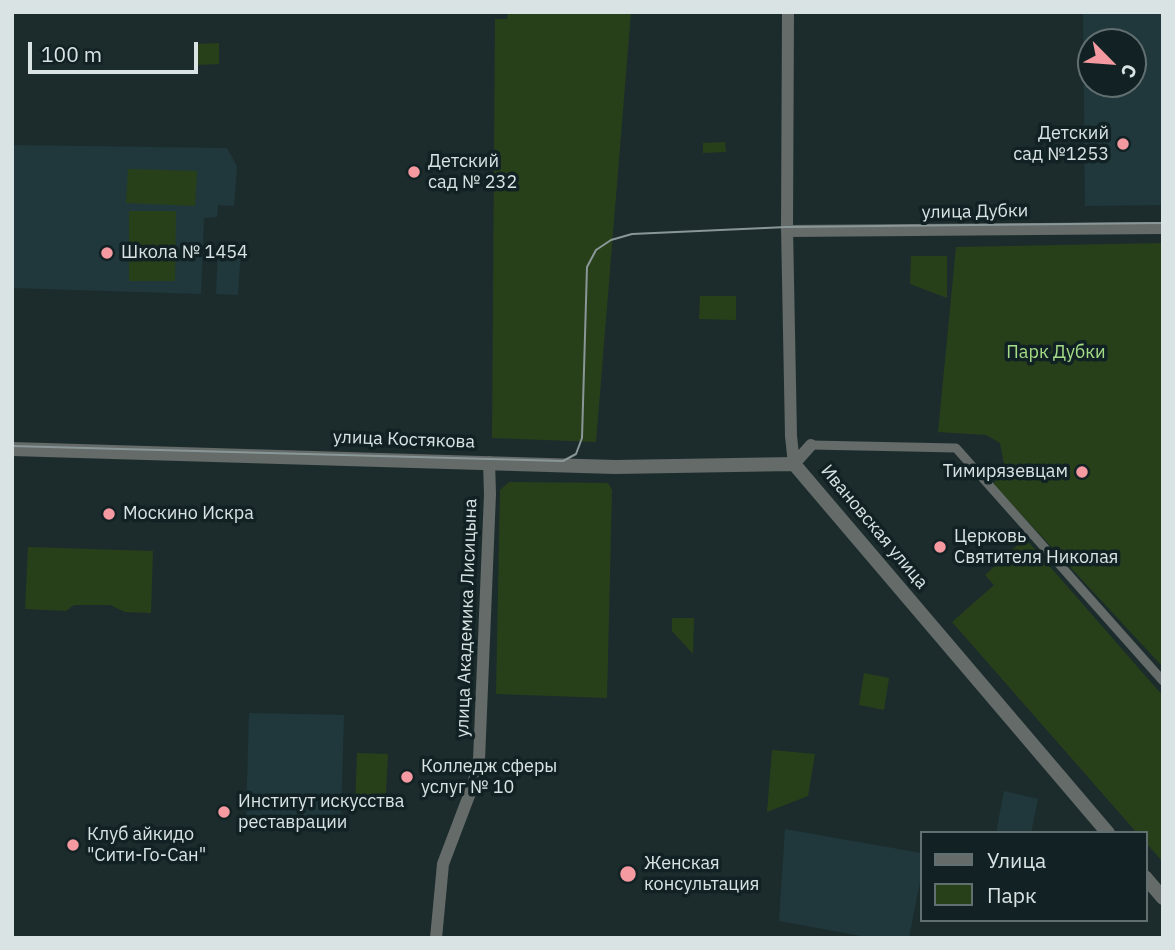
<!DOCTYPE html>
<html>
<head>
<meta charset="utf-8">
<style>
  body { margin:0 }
  #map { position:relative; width:1175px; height:950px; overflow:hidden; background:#1c2c2d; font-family:"IBM Plex Sans",sans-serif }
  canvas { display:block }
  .frame { position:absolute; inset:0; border:14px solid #d9e3e4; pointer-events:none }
  .legend { position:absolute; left:920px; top:831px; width:228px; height:91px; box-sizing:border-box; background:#122224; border:2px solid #626f71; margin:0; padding:9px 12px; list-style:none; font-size:21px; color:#d9e3e4 }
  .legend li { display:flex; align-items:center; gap:14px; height:35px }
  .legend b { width:35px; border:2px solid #626f71 }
  .north { position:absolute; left:1077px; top:28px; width:70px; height:70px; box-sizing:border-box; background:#122224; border:2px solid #626f71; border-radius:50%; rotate:115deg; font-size:19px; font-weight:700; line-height:28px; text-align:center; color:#d9e3e4 }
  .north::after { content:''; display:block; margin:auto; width:24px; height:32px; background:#f49aa0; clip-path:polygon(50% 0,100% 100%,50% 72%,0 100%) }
  .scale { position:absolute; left:28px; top:42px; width:170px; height:32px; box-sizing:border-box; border:4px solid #d9e3e4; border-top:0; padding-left:9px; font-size:21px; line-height:24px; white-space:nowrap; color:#d9e3e4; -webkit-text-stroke:5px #122224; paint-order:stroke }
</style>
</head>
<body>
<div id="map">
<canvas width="1175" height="950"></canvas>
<div class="frame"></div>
<ul class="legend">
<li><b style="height:9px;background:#646b68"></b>Улица</li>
<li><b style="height:19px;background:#28401a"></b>Парк</li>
</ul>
<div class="north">С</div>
<div class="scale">100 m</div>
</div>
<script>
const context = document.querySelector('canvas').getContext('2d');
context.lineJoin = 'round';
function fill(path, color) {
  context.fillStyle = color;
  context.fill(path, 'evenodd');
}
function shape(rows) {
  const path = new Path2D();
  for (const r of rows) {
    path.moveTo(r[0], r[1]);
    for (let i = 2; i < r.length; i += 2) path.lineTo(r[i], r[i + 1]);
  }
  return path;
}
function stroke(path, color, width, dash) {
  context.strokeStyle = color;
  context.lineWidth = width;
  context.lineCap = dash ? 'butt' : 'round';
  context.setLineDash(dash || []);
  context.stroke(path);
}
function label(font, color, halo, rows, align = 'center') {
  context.font = font + ' "IBM Plex Sans",sans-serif';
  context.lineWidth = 7;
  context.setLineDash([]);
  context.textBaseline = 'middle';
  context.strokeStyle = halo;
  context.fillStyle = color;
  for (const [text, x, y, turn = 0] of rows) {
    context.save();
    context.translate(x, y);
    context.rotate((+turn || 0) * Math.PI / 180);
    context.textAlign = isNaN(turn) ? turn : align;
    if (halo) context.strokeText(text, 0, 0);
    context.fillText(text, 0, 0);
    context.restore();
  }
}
fill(shape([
  [1083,12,1163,12,1163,205,1085,206],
  [1091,42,1133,42,1133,84,1091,84],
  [12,145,227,148,237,166,234,206,218,205,217,217,204,218,201,294,12,288],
  [218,249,241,250,238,295,216,294],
  [249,713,344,715,341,817,246,815],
  [1004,791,1038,799,1031,833,996,833],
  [785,829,921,853,921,877,909,938,872,938,779,921]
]), '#20383b');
fill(shape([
  [508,12,631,12,596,442,492,438,495,19,507,19],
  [219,43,219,64,195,65,195,44],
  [725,142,726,152,703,153,703,143],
  [128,169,197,171,195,206,126,203],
  [129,211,176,211,175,281,129,281],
  [1163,243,1163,667,993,484,1001,473,1004,464,1000,443,986,435,938,432,956,247],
  [911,256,947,256,947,298,910,284],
  [700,296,736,296,736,320,699,319],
  [509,482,608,483,612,490,607,698,496,694,500,490],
  [1025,538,1163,696,1163,862,1145,842,1145,833,1137,833,952,622,994,585,985,575],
  [28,547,153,551,151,613,125,612,110,605,74,605,66,611,25,609],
  [672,618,694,618,693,654,672,631],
  [864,673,889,678,884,710,859,705],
  [772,750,815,754,808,796,767,812],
  [357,753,388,754,385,810,355,808]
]), '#28401a');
stroke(shape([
  [811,445,956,448,1163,681]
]), '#646b68', 9);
stroke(shape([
  [788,12,787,227,791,436,794,464],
  [787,231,1163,228],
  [794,464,811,445],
  [436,938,443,864,473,785,479,760,490,494,489,462]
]), '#646b68', 12);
stroke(shape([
  [12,449,615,467,794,464,1108,833],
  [1145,877,1163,898]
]), '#646b68', 14);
stroke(shape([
  [12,446,563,461,576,454,582,438,587,267,596,250,611,240,632,234,787,227,1163,223]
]), '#8a9798', 2);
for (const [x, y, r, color] of [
  [1123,144,7,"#f49aa0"],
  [414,172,7,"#f49aa0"],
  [107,253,7,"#f49aa0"],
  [1082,472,7,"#f49aa0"],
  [109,514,7,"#f49aa0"],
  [940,547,7,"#f49aa0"],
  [407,777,7,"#f49aa0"],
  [224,812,7,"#f49aa0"],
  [73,845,7,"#f49aa0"],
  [628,874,9,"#f49aa0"]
]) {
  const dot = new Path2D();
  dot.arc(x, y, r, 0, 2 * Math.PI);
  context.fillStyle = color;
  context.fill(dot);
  stroke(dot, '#122224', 2.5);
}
label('18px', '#d9e3e4', '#122224', [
  ["Детский",1109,134,"right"],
  ["сад №1253",1109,155,"right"],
  ["Детский",428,162],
  ["сад № 232",428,183],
  ["Школа № 1454",121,253],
  ["Тимирязевцам",1068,472,"right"],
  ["Москино Искра",123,514],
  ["Церковь",954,537],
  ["Святителя Николая",954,558],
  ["Колледж сферы",421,767],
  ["услуг № 10",421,788],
  ["Институт искусства",238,802],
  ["реставрации",238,823],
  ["Клуб айкидо",87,835],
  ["\"Сити-Го-Сан\"",87,856],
  ["Женская",644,864],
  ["консультация",644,885]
], 'left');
label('18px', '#d9e3e4', '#122224', [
  ["улица Дубки",975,212,-1],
  ["улица Костякова",404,440,2],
  ["Ивановская улица",874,527,50],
  ["улица Академика Лисицына",467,618,-88]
]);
label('18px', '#a5dd86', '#122224', [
  ["Парк Дубки",1056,353]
]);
</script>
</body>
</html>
